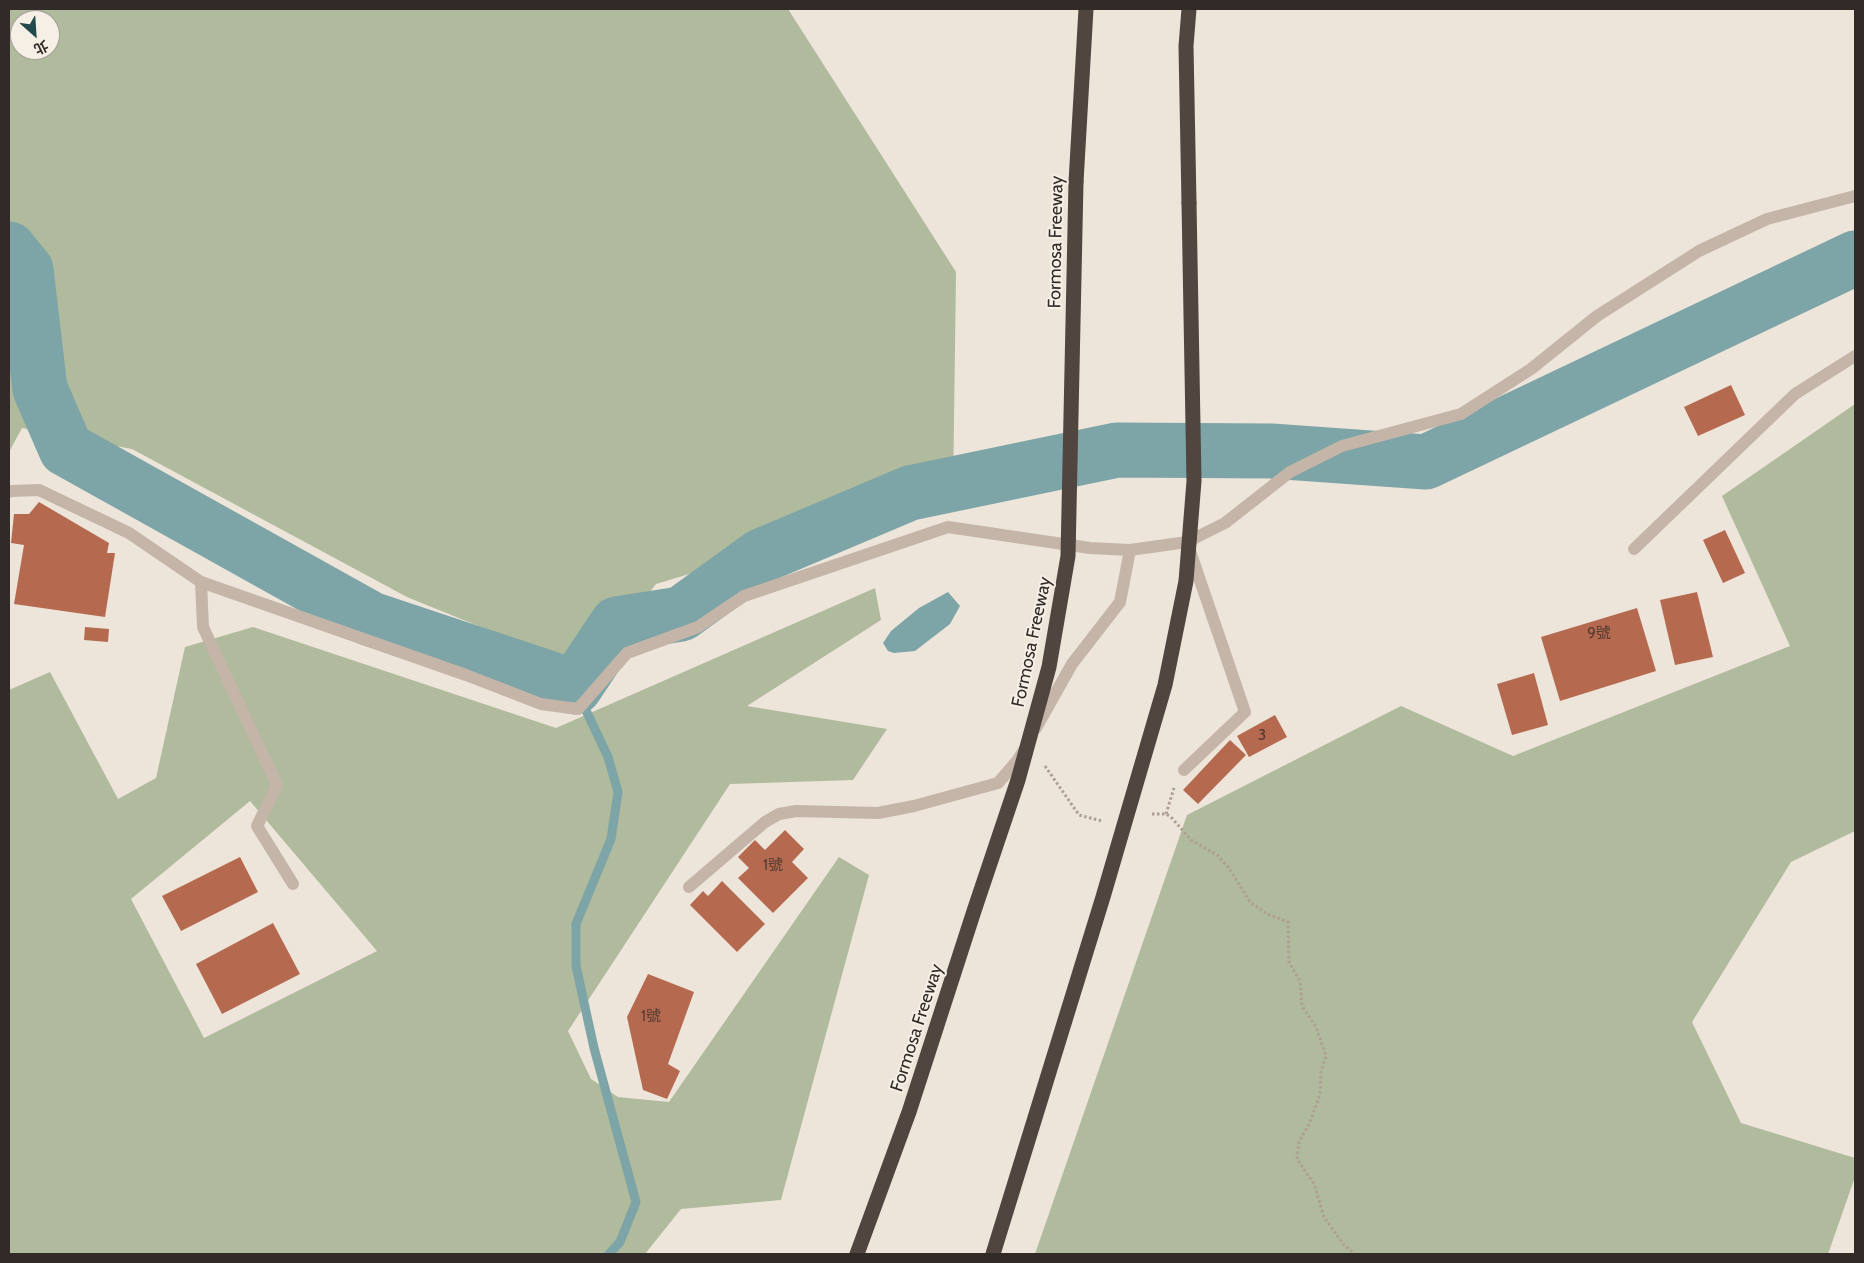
<!DOCTYPE html>
<html>
<head>
<meta charset="utf-8">
<style>
  body { margin:0 }
  #map { position:relative; width:1864px; height:1263px; overflow:hidden; background:#ede4da; font-family:Cabin,"Noto Sans TC",sans-serif }
  canvas { display:block }
  .frame { position:absolute; inset:0; border:10px solid #312a27; pointer-events:none }
  .north { position:absolute; left:10px; top:10px; width:50px; height:50px; box-sizing:border-box; background:#f6efe5; border:1px solid #a7a099; border-radius:50%; rotate:154deg; font-size:14px; font-weight:700; line-height:20px; text-align:center; color:#312a27 }
  .north::after { content:''; display:block; margin:auto; width:18px; height:22px; background:#224a4d; clip-path:polygon(50% 0,100% 100%,50% 72%,0 100%) }
</style>
</head>
<body>
<div id="map">
<canvas width="1864" height="1263"></canvas>
<div class="frame"></div>
<div class="north">北</div>
</div>
<script>
const context = document.querySelector('canvas').getContext('2d');
context.lineJoin = 'round';
function fill(path, color) {
  context.fillStyle = color;
  context.fill(path, 'evenodd');
}
function shape(rows) {
  const path = new Path2D();
  for (const r of rows) {
    path.moveTo(r[0], r[1]);
    for (let i = 2; i < r.length; i += 2) path.lineTo(r[i], r[i + 1]);
  }
  return path;
}
function stroke(path, color, width, dash) {
  context.strokeStyle = color;
  context.lineWidth = width;
  context.lineCap = dash ? 'butt' : 'round';
  context.setLineDash(dash || []);
  context.stroke(path);
}
function label(font, color, halo, rows, align = 'center') {
  context.font = font + ' Cabin,"Noto Sans TC",sans-serif';
  context.lineWidth = 4;
  context.setLineDash([]);
  context.textBaseline = 'middle';
  context.strokeStyle = halo;
  context.fillStyle = color;
  for (const [text, x, y, turn = 0] of rows) {
    context.save();
    context.translate(x, y);
    context.rotate((+turn || 0) * Math.PI / 180);
    context.textAlign = isNaN(turn) ? turn : align;
    if (halo) context.strokeText(text, 0, 0);
    context.fillText(text, 0, 0);
    context.restore();
  }
}
fill(shape([
  [9,9,788,9,956,272,953,494,656,584,589,671,407,597,132,449,22,428,9,452],
  [20,20,50,20,50,50,20,50],
  [1855,404,1855,831,1791,862,1692,1022,1741,1123,1855,1158,1855,1177,1828,1254,1035,1254,1187,815,1401,706,1513,756,1790,646,1722,496],
  [875,588,881,620,747,706,887,729,853,780,730,784,568,1031,591,1079,618,1097,669,1102,839,857,869,875,781,1200,681,1209,645,1254,9,1254,9,690,50,672,118,799,156,778,185,647,253,627,556,728],
  [250,801,377,951,204,1038,131,899]
]), '#b0ba9c');
fill(shape([
  [948,592,960,606,950,624,915,651,894,653,888,651,883,643,891,631,919,608]
]), '#7da4a7');
stroke(shape([
  [575,687,608,757,618,792,611,839,576,924,576,966,594,1048,636,1202,620,1242,609,1254]
]), '#7da4a7', 9);
stroke(shape([
  [9,249,26,270,40,389,66,449,371,619,575,687,617,624,681,614,761,556,910,493,1117,450,1271,451,1426,462,1855,258]
]), '#7da4a7', 55);
fill(shape([
  [1731,385,1745,415,1698,436,1684,407],
  [39,502,109,543,107,553,115,553,105,617,14,604,24,545,11,543,14,514,29,514],
  [1725,530,1745,573,1723,583,1703,540],
  [1697,592,1713,657,1675,665,1660,600],
  [1637,608,1656,671,1560,701,1541,637],
  [85,627,109,629,108,642,84,640],
  [1534,673,1548,725,1512,735,1497,684],
  [1275,715,1287,737,1249,757,1237,736],
  [1230,740,1246,755,1198,804,1183,790],
  [785,830,804,849,792,862,808,878,773,913,738,878,749,868,738,857,755,840,765,850],
  [240,857,258,892,181,931,162,896],
  [722,881,765,924,737,952,690,905,703,891,708,896],
  [273,923,300,974,222,1014,196,964],
  [648,974,694,992,668,1064,680,1071,667,1099,643,1090,627,1017]
]), '#b56a50');
stroke(shape([
  [1045,766,1079,815,1102,821],
  [1152,814,1166,814,1171,817,1191,840,1217,855,1229,868,1250,902,1267,914,1288,922,1289,962,1300,981,1302,1006,1316,1027,1326,1056,1321,1072,1320,1094,1310,1122,1299,1142,1297,1159,1314,1184,1324,1217,1344,1245,1355,1254],
  [1166,814,1174,788]
]), '#af9f92', 3, [2.5, 2.5]);
stroke(shape([
  [9,492,11,491,39,490,129,533,201,582,466,675,541,704,578,709,627,653,698,627,744,596,948,527,1090,548,1130,550,1187,542,1225,523,1290,472,1342,446,1461,414,1531,369,1597,316,1699,251,1767,219,1855,196],
  [1634,549,1795,394,1855,356],
  [201,582,203,627,277,785,257,826,293,884],
  [1036,728,1072,664,1120,602,1130,550],
  [1184,770,1245,712,1190,551],
  [689,887,765,822,779,814,796,811,878,813,914,806,998,783,1017,761,1024,750]
]), '#c4b5a8', 12);
stroke(shape([
  [1076,182,1086,9],
  [1189,203,1186,46,1189,9]
]), '#51453f', 15);
stroke(shape([
  [857,1254,909,1112,974,911,1018,780,1049,667,1068,556,1076,182],
  [993,1254,1103,897,1165,685,1186,581,1194,481,1189,203]
]), '#51453f', 15);
label('15px', '#523a31', null, [
  ["9號",1599,634],
  ["3",1262,736],
  ["1號",773,866],
  ["1號",651,1017]
]);
label('18px', '#312a27', '#f6efe5', [
  ["Formosa Freeway",1056,242,-89],
  ["Formosa Freeway",1032,642,-78],
  ["Formosa Freeway",917,1028,-72]
]);
</script>
</body>
</html>
